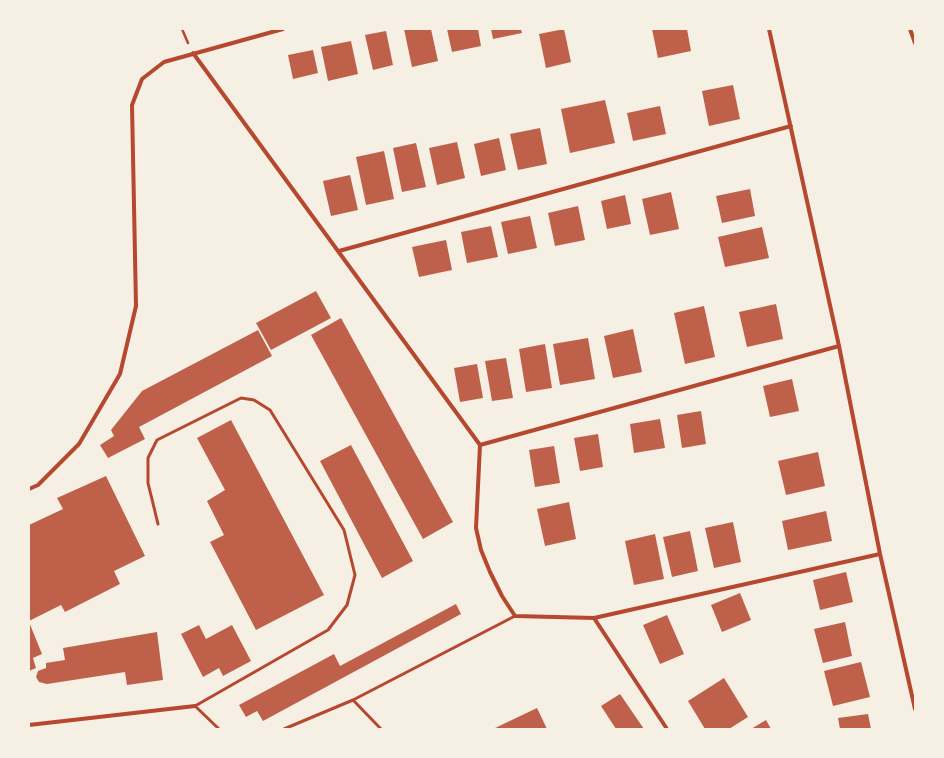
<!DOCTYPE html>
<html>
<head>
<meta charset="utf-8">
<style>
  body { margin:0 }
  #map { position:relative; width:944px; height:758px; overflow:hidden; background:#f6efe4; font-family:"Fira Sans Condensed",sans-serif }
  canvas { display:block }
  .frame { position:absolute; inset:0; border:30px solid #f6efe4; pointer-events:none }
</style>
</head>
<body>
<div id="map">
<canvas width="944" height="758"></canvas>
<div class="frame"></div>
</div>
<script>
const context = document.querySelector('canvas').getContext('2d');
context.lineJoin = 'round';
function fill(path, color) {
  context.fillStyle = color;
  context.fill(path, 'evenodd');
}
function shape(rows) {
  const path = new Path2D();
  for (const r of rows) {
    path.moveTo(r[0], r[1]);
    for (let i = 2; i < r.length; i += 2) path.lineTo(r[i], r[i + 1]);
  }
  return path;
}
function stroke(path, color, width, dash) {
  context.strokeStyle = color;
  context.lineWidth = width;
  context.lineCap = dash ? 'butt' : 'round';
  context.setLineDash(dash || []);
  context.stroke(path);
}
fill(shape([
  [404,29,431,29,438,61,412,67],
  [447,29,478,29,481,46,452,52],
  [491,29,521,29,522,33,493,39],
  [564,29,571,62,546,68,539,34],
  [652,29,687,29,691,51,658,58],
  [386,31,393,65,373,70,365,35],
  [351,41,358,74,328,81,321,47],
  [313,50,318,73,293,79,288,55],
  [733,85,740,119,709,126,702,91],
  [605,100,615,143,570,153,561,109],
  [660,106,666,134,633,141,627,113],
  [540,128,547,164,518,170,510,134],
  [499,138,506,170,481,176,474,144],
  [457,142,465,178,437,185,429,148],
  [416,143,426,187,402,192,393,148],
  [384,151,394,199,366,205,356,157],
  [350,175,358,210,331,216,323,181],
  [750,189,755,216,722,223,716,196],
  [671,192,679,229,650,235,642,199],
  [625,195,631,224,607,229,601,201],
  [578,206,585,240,555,246,548,213],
  [530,216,537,248,508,254,501,222],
  [491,226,498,257,467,263,461,232],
  [762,227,769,258,725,267,718,237],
  [446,240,452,270,419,277,412,247],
  [316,291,331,318,271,350,256,323],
  [776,304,783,339,747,347,739,312],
  [704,306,715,357,685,364,674,313],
  [341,318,453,522,423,539,311,335],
  [633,329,642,372,613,378,604,336],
  [258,330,272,356,139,427,145,439,108,458,100,445,114,436,111,430,142,391],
  [588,338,595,379,560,385,553,344],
  [545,344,552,388,526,392,519,349],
  [506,358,513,398,492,401,485,361],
  [477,364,483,398,460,402,454,368],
  [792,379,799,411,770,417,763,386],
  [701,411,706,444,682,448,677,415],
  [660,419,665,448,634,453,630,424],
  [231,420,324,595,256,630,210,542,224,535,207,501,225,490,197,438],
  [598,434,603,467,580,471,574,438],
  [351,445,413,561,382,578,320,461],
  [554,446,560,483,535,487,529,450],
  [818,452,825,486,786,495,778,461],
  [106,476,145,556,114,571,120,584,65,612,61,605,29,621,29,525,63,509,57,498],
  [569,502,576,539,545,546,537,509],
  [826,511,832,541,788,550,782,521],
  [733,522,741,562,714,568,705,528],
  [690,531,698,571,672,577,663,537],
  [655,534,664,579,634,585,625,541],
  [846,572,853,602,820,610,813,580],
  [740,593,751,620,722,632,711,605],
  [456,604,461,614,263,721,257,711,246,717,239,705,334,654,340,666],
  [667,615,684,654,660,664,643,625],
  [29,622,42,654,33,658,36,668,29,671],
  [845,622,852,656,823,663,814,629],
  [199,625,206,639,232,625,251,661,223,676,219,668,203,677,181,634],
  [157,632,163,680,127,685,125,672,47,684,39,682,36,677,38,671,46,668,46,663,65,660,63,648],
  [861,662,870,697,833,706,824,671],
  [724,678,748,717,729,729,705,729,688,701],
  [620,694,644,729,616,729,601,706],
  [537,708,547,729,493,729],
  [868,714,871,729,840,729,838,718],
  [766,720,771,729,751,729]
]), '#bf614a');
stroke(shape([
  [182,29,188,43]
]), '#b5482f', 2.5);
stroke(shape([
  [158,524,148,483,148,458,157,440,241,398,254,400,270,410,344,530,355,575,347,605,328,630,195,706,219,729],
  [353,700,381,729],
  [284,729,353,700,515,616]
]), '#b5482f', 3);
stroke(shape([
  [769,29,839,346,880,554,915,709],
  [910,29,915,43],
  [193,53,480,445,476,528,481,550,490,572,502,596,515,616,594,618,880,554],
  [339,251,791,126],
  [480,445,839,346],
  [29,489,38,485,79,444,120,374,136,306,132,105,142,79,164,62,283,29],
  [594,618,667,729],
  [29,725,195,706]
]), '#b5482f', 4);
</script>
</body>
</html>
